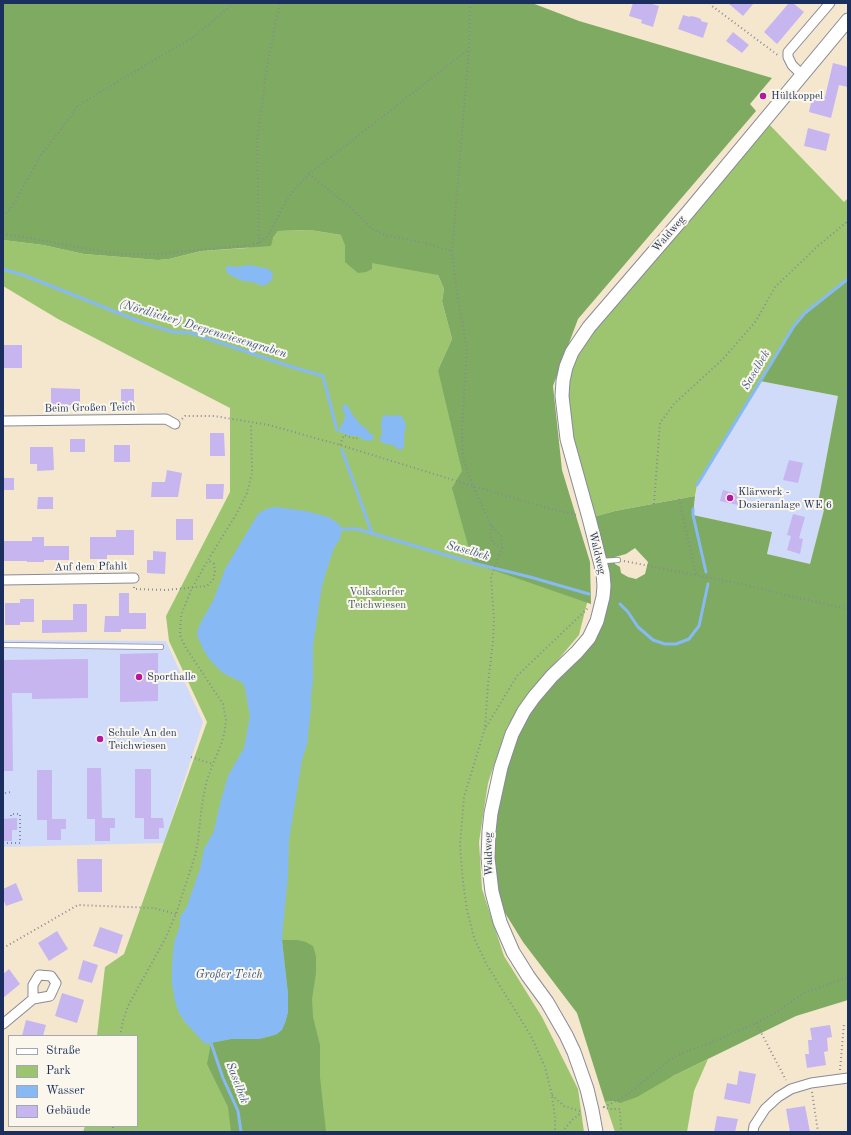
<!DOCTYPE html>
<html>
<head>
<meta charset="utf-8">
<style>
  body { margin:0 }
  #map { position:relative; width:851px; height:1135px; overflow:hidden; background:#f4e7ce; font-family:"Old Standard TT",serif }
  canvas { display:block }
  .frame { position:absolute; inset:0; border:4px solid #1b2f5e; pointer-events:none }
  .legend { position:absolute; left:8px; top:1035px; width:130px; height:92px; box-sizing:border-box; background:#fbf7ec; border:1px solid #a1a7b3; margin:0; padding:5px 7px; list-style:none; font-size:12px; color:#1b2f5e }
  .legend li { display:flex; align-items:center; gap:8px; height:20px }
  .legend b { width:20px; border:1px solid #a1a7b3 }
</style>
</head>
<body>
<div id="map">
<canvas width="851" height="1135"></canvas>
<div class="frame"></div>
<ul class="legend">
<li><b style="height:5px;background:#fff"></b>Straße</li>
<li><b style="height:11px;background:#9dc570"></b>Park</li>
<li><b style="height:11px;background:#87baf5"></b>Wasser</li>
<li><b style="height:11px;background:#c7b5ef"></b>Gebäude</li>
</ul>
</div>
<script>
const context = document.querySelector('canvas').getContext('2d');
context.lineJoin = 'round';
function fill(path, color) {
  context.fillStyle = color;
  context.fill(path, 'evenodd');
}
function shape(rows) {
  const path = new Path2D();
  for (const r of rows) {
    path.moveTo(r[0], r[1]);
    for (let i = 2; i < r.length; i += 2) path.lineTo(r[i], r[i + 1]);
  }
  return path;
}
function stroke(path, color, width, dash) {
  context.strokeStyle = color;
  context.lineWidth = width;
  context.lineCap = dash ? 'butt' : 'round';
  context.setLineDash(dash || []);
  context.stroke(path);
}
function label(font, color, halo, rows, align = 'center') {
  context.font = font + ' "Old Standard TT",serif';
  context.lineWidth = 4;
  context.setLineDash([]);
  context.textBaseline = 'middle';
  context.strokeStyle = halo;
  context.fillStyle = color;
  for (const [text, x, y, turn = 0] of rows) {
    context.save();
    context.translate(x, y);
    context.rotate((+turn || 0) * Math.PI / 180);
    context.textAlign = isNaN(turn) ? turn : align;
    if (halo) context.strokeText(text, 0, 0);
    context.fillText(text, 0, 0);
    context.restore();
  }
}
fill(shape([
  [760,381,838,396,817,508,824,510,810,564,767,554,772,532,693,515,697,485],
  [3,640,166,641,203,722,164,843,3,847]
]), '#d0daf9');
fill(shape([
  [765,120,844,202,848,198,848,279,805,313,794,326,697,485,695,496,615,511,589,518,563,411,572,352],
  [310,230,341,235,438,275,444,289,442,301,452,339,438,370,581,552,587,603,579,635,529,694,507,727,488,783,479,842,482,889,504,956,542,1017,578,1089,584,1132,83,1132,85,1126,137,1126,137,1036,97,1036,105,967,124,954,207,722,169,641,166,616,230,492,230,408,58,319,3,286,3,240,43,245,84,254,158,260,169,259,201,251,247,248,273,238,278,231],
  [708,1059,694,1091,687,1132,615,1132,605,1102,615,1101,673,1076]
]), '#9dc570');
fill(shape([
  [3,3,532,3,579,21,772,78,750,104,756,111,578,319,553,386,562,470,590,562,591,604,473,563,452,488,462,471,438,370,452,339,442,301,444,289,438,275,372,263,372,269,366,272,358,273,345,262,345,245,341,235,310,230,278,231,273,238,271,246,201,251,169,259,158,260,84,254,43,245,3,240],
  [848,279,848,1000,796,1016,673,1076,637,1097,620,1103,615,1101,605,1102,577,1013,523,942,492,892,488,858,512,734,593,631,600,561,615,561,615,564,620,567,621,573,628,577,636,579,645,574,648,562,635,548,626,554,615,557,615,560,600,561,589,518,615,511,695,496,693,515,772,532,767,554,810,564,824,510,817,508,838,396,760,381,789,334,799,319],
  [282,940,297,940,306,942,313,946,316,956,316,973,312,999,313,1017,320,1045,320,1077,326,1132,231,1132,228,1107,207,1064,211,1043,231,1039,259,1039,272,1036,277,1034,285,1023,288,1012,288,994]
]), '#7eaa62');
fill(shape([
  [250,265,269,269,273,274,272,279,269,283,263,286,252,282,243,281,236,278,228,274,226,270,226,267,229,266,237,267],
  [345,404,348,406,352,414,361,425,367,429,369,433,372,434,374,437,372,440,368,441,360,438,358,436,351,436,339,432,340,428,345,418,345,415,342,407],
  [387,415,392,416,397,415,402,416,406,425,404,437,404,447,401,450,399,450,393,445,386,444,380,441,380,437,382,434,381,423,382,419,383,416],
  [275,507,306,511,328,517,338,523,342,529,340,539,334,548,328,566,322,586,319,605,313,646,313,681,311,695,311,708,307,745,302,760,289,840,288,876,283,927,282,940,288,994,288,1012,285,1023,282,1030,277,1034,259,1039,231,1039,205,1044,185,1022,179,1013,175,1001,172,984,172,965,174,943,180,925,180,917,187,907,190,897,200,869,204,849,214,831,220,804,228,776,244,748,250,716,245,689,243,683,223,673,210,660,203,649,197,635,199,626,214,599,225,569,258,514,266,509]
]), '#87baf5');
stroke(shape([
  [3,269,26,276,141,322,173,332,191,333,292,367,323,376,337,430],
  [342,450,372,533],
  [697,485,794,326,805,313,848,279],
  [693,509,693,515,706,572],
  [342,529,357,529,473,563,530,577,589,594],
  [620,604,628,612,638,627,653,640,665,644,676,644,689,639,692,635,699,626,708,584],
  [211,1043,223,1078,238,1111,241,1132]
]), '#87baf5', 3);
fill(shape([
  [633,3,649,3,659,6,653,27,641,23,642,20,629,16],
  [728,3,754,3,743,16],
  [789,3,793,3,804,12,777,44,764,32],
  [683,15,690,17,690,16,696,17,701,19,701,21,708,23,703,38,678,29],
  [733,32,749,45,742,53,726,41],
  [833,63,848,67,848,87,839,85,831,118,809,112,813,94,825,97],
  [808,128,830,134,826,151,804,146],
  [3,345,22,345,22,368,3,368],
  [51,388,80,389,80,405,51,405],
  [121,389,134,389,134,404,121,404],
  [210,433,224,433,225,456,210,456],
  [70,439,85,439,85,452,70,452],
  [114,445,130,445,130,462,114,462],
  [30,447,53,447,54,470,37,471,37,464,30,464],
  [789,460,803,463,798,483,783,480],
  [167,470,182,473,178,497,151,497,152,482,165,482],
  [3,478,14,478,14,490,3,490],
  [206,484,224,484,223,499,206,499],
  [723,490,740,495,738,505,720,501],
  [38,497,53,497,53,509,37,509],
  [793,514,805,517,799,538,803,539,800,554,787,550,791,536,787,535],
  [176,519,193,519,193,540,176,540],
  [116,530,134,530,134,555,107,555,107,559,90,559,90,537,116,537],
  [32,537,44,537,44,546,69,546,69,560,44,560,44,562,27,562,27,561,4,561,4,541,32,541],
  [153,551,166,552,165,574,147,573,147,560,153,560],
  [119,593,129,593,129,613,146,613,146,629,121,629,121,632,104,632,105,616,119,616],
  [20,599,34,599,34,622,20,622,20,625,5,625,5,603,20,603],
  [73,604,87,604,87,632,42,633,42,620,73,620],
  [158,653,158,701,120,702,120,654],
  [88,659,88,698,32,699,32,693,12,693,13,771,3,771,3,698,4,698,3,660],
  [87,768,101,768,102,818,115,818,115,828,110,828,110,841,95,841,95,819,87,819],
  [135,769,151,769,151,818,163,818,164,828,159,828,159,839,144,839,144,818,135,818],
  [37,770,52,770,52,819,66,819,66,829,61,829,61,840,47,840,47,820,37,820],
  [17,818,17,830,12,830,12,841,3,841,3,819],
  [77,859,102,859,102,892,78,892],
  [16,883,23,900,6,906,3,899,3,889],
  [100,927,123,935,117,954,93,946],
  [57,931,68,949,49,961,38,943],
  [83,960,98,965,92,983,78,979],
  [9,969,20,984,3,998,3,974],
  [62,993,84,1000,77,1023,55,1016],
  [26,1020,46,1025,43,1036,22,1036],
  [830,1025,832,1037,827,1038,828,1051,824,1052,826,1065,807,1068,805,1054,809,1054,808,1040,812,1040,810,1028],
  [739,1071,756,1074,750,1104,724,1099,727,1083,737,1085],
  [805,1106,810,1132,790,1132,786,1109],
  [717,1116,738,1119,735,1132,714,1132]
]), '#c7b5ef');
const service = shape([
  [602,561,618,560],
  [3,645,161,647]
]);
const minor = shape([
  [802,75,792,65,788,57,788,52,830,3],
  [3,421,166,419,175,424],
  [3,580,134,578],
  [3,1024,33,999,50,996,56,983,51,976,39,975,33,985,33,999],
  [753,1132,754,1126,765,1109,778,1097,791,1089,811,1083,848,1078]
]);
const secondary = shape([
  [596,1132,592,1110,587,1089,574,1052,566,1035,547,1002,528,976,513,952,500,922,492,892,488,858,489,831,491,813,501,767,512,734,524,711,534,697,552,676,577,652,589,638,597,621,603,597,604,586,603,573,600,561,589,518,567,439,562,396,563,381,566,367,572,352,589,327,689,211,848,20]
]);
stroke(service, '#888b96', 6);
stroke(minor, '#888b96', 11);
stroke(secondary, '#888b96', 15);
stroke(shape([
  [470,3,469,49,452,251,458,301,467,347,462,429,463,458,473,486,491,525,501,536,502,548,491,577,494,619,493,641,488,684,485,728,464,797,460,845,463,882,467,910,474,938,487,965,531,1036,545,1067,552,1095,555,1117,555,1132],
  [710,3,712,6,779,56],
  [309,174,350,207,372,229,385,235,425,243,452,251],
  [3,216,11,208,16,200,41,155,69,119,77,106,195,36,234,3],
  [3,234,24,237,105,252,122,254,157,254,251,245,259,243,266,238,270,232,286,201,293,191,309,174,468,50],
  [259,243,257,141,268,60,280,3],
  [182,419,185,416,214,416,269,425,340,445,473,486,544,507,576,515],
  [340,445,344,435,356,439,357,438],
  [679,499,696,575],
  [654,504,660,423,674,404,723,359,756,321,775,287,819,245,848,221],
  [491,525,490,535,493,543,502,548],
  [624,561,746,585,785,595,848,609],
  [134,587,134,589,166,590,207,586,213,580,215,572,214,564,208,560],
  [486,727,517,676,588,608],
  [191,757,213,764],
  [5,793,11,792],
  [3,843,20,843,20,814,11,814,11,818],
  [3,948,78,905,154,908,176,914],
  [756,1023,786,1080],
  [120,1036,123,1021,128,1006,165,939,176,914,195,856,198,841,202,805,206,783,213,764,222,742,225,730,226,720,223,704,186,648,180,635,181,615,192,588,208,560,237,513,247,493,252,473,251,423],
  [840,1070,844,1024],
  [812,1092,818,1132],
  [552,1095,564,1106,580,1111],
  [603,1107,609,1109,620,1109,621,1132],
  [604,1107,627,1095,668,1061,684,1052,708,1044,756,1023,777,1012,804,993,848,977],
  [113,1132,113,1126],
  [562,1132,572,1120,581,1113]
]), '#888b96', 2, [1, 3]);
stroke(service, '#fff', 4.5);
stroke(minor, '#fff', 9);
stroke(secondary, '#fff', 13);
for (const [x, y, r, color] of [
  [763,96,4,"#b5179e"],
  [730,498,4,"#b5179e"],
  [139,677,4,"#b5179e"],
  [100,739,4,"#b5179e"]
]) {
  const dot = new Path2D();
  dot.arc(x, y, r, 0, 2 * Math.PI);
  context.fillStyle = color;
  context.fill(dot);
  stroke(dot, '#fbf7ec', 1.5);
}
label('11px', '#1b2f5e', '#fbf7ec', [
  ["Hültkoppel",771,96],
  ["Klärwerk -",738,492],
  ["Dosieranlage WE 6",738,505],
  ["Sporthalle",147,677],
  ["Schule An den",108,733],
  ["Teichwiesen",108,746]
], 'left');
label('11px', '#1b2f5e', '#fbf7ec', [
  ["Waldweg",669,234,-49],
  ["Beim Großen Teich",90,408,-1],
  ["Waldweg",597,553,77],
  ["Auf dem Pfahlt",91,567,-1],
  ["Waldweg",489,854,-91]
]);
label('11px', '#425c63', '#fbf7ec', [
  ["Volksdorfer",377,592],
  ["Teichwiesen",377,605]
]);
label('italic 12px', '#3b598b', '#fbf7ec', [
  ["(Nördlicher) Deepenwiesengraben",203,329,17],
  ["Saselbek",756,370,-59],
  ["Saselbek",468,551,16],
  ["Großer Teich",229,975],
  ["Saselbek",237,1083,69]
]);
</script>
</body>
</html>
